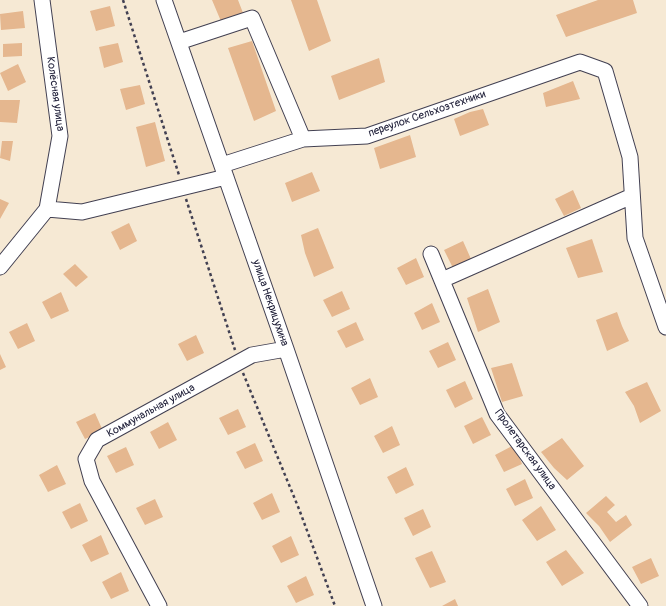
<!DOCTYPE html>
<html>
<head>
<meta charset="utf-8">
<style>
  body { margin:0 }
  canvas { display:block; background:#f6e9d4 }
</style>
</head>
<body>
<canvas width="666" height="606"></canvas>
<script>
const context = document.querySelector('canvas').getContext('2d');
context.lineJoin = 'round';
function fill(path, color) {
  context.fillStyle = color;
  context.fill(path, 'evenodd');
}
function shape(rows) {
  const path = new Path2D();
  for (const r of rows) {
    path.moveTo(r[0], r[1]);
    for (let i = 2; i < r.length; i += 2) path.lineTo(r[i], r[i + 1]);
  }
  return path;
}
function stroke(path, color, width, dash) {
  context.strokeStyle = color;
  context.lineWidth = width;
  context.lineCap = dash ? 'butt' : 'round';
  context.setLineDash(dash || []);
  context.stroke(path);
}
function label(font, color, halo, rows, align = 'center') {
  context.font = font + ' Pangolin,sans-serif';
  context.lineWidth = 3;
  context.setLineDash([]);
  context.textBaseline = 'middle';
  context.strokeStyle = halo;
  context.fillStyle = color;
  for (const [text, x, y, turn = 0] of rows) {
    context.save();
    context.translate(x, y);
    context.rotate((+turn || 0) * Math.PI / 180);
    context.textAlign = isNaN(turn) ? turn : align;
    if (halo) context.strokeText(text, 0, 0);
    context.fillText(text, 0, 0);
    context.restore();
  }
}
fill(shape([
  [212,0,238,0,245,18,223,26],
  [291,0,317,0,331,41,309,51],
  [598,0,633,0,637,13,566,37,556,15],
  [110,6,115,26,96,31,90,11],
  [23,11,25,28,1,30,0,14],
  [252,41,276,111,254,121,228,48],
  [22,43,22,56,3,57,3,44],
  [118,43,123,62,104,68,99,47],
  [379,58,385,82,339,100,331,76],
  [18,64,26,82,8,91,0,73],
  [573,81,580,99,546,107,543,93],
  [140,85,145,104,126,110,120,89],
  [0,100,20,100,17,123,0,122],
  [483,109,489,125,460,136,454,119,470,112],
  [155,122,165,161,146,167,136,127],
  [410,135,416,157,380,169,374,148],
  [2,141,13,141,10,161,0,158],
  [312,172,320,191,292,202,285,183],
  [573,190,581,208,564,216,555,199],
  [0,199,9,203,0,219],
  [129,223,137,241,120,250,111,232],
  [318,228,334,268,314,277,305,253,301,235],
  [592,239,603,272,578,278,566,248],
  [463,241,471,259,453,268,444,250],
  [416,258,424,277,406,285,397,268],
  [75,264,88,277,76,287,63,274],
  [488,289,500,322,478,332,467,298],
  [342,291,350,309,332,317,323,300],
  [61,292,69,311,51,319,42,302],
  [432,303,440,322,422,330,414,313],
  [617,312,622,326,629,341,607,351,596,320],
  [356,322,364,340,346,348,337,331],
  [27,323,35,341,18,349,9,332],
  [196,335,204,353,187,361,178,344],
  [448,342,456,360,438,368,429,351],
  [0,354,6,367,0,370],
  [512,363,523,396,502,402,491,368],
  [370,378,378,397,360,405,351,388],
  [465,381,473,399,455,408,446,390],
  [647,382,661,411,640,423,634,406,625,392],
  [238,409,246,427,228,435,219,418],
  [95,413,103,431,85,439,76,422],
  [482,417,491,435,473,444,464,426],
  [168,422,177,440,159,449,150,432],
  [392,426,400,445,383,453,374,436],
  [562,438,584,466,567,480,554,468,541,452],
  [255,443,263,461,245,469,236,452],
  [514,445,522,464,504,472,495,455],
  [126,447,134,465,116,473,107,456],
  [57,465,66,484,48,492,39,475],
  [406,467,414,485,396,494,387,477],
  [525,479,533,498,515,506,506,489],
  [272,493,280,512,262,520,253,503],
  [606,496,615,505,607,512,616,522,626,515,632,525,610,542,599,526,586,513],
  [155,499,163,517,145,525,136,508],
  [80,503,88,521,71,529,62,512],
  [541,506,556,530,537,541,522,520],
  [423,509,431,527,413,536,404,518],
  [101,535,109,554,91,562,82,545],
  [291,536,299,555,281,563,272,546],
  [566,550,584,573,562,586,546,562],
  [432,551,446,582,430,588,415,558],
  [651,558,659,576,641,584,632,567],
  [121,572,129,591,111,599,102,582],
  [306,576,314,595,296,603,287,586],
  [455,599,458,606,442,606]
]), '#e5b78f');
const minor = shape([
  [164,0,286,349,374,606],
  [179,42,252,18,303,139],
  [222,165,303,139,367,136,580,62,605,71,630,157,635,238,666,327],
  [47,209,82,212,226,177],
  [431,254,497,414,640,606],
  [0,267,47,209,60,136,42,0],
  [442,280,632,196],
  [159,606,92,481,86,459,97,440,252,355,286,349]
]);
stroke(minor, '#424052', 17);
stroke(shape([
  [123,0,179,175],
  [186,199,235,350],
  [243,373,299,509,335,606]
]), '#424052', 2.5, [3, 3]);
stroke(minor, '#fff', 15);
label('11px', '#22223b', '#fff', [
  ["Колёсная улица",55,94,82],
  ["переулок Сельхозтехники",427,114,-19],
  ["улица Некрицухина",270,303,71],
  ["Коммунальная улица",151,411,-29],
  ["Пролетарская улица",525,450,54]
]);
</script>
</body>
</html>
